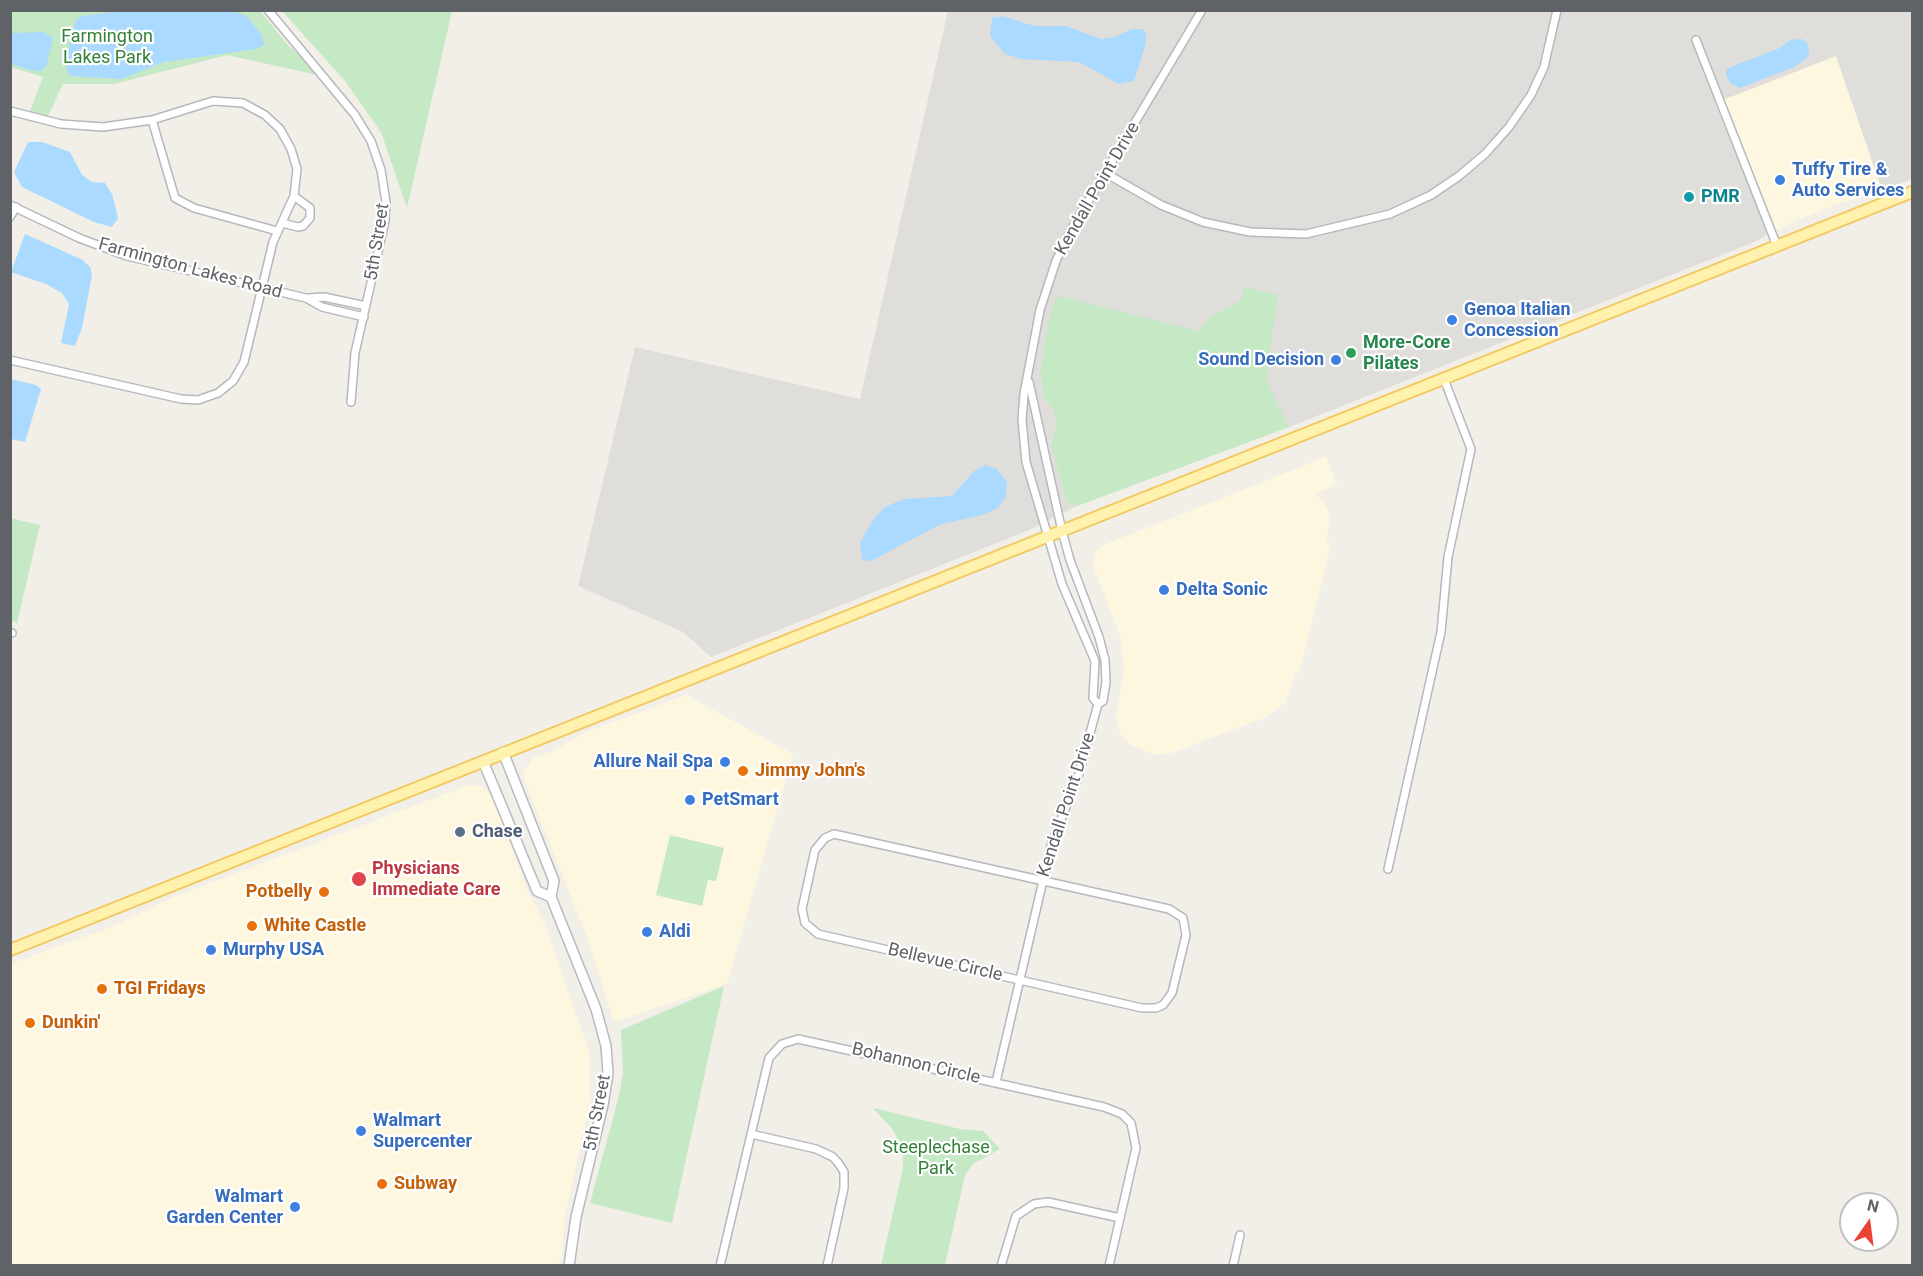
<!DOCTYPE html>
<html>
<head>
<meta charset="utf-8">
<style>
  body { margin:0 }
  #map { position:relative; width:1923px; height:1276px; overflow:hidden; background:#f1efe8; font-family:Roboto,sans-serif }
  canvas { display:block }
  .frame { position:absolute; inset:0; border:12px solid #5f6368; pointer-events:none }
  .north { position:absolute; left:1839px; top:1192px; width:60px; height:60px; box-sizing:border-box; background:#fff; border:2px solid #bfc1c3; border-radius:50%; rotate:14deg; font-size:16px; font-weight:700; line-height:24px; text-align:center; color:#5f6368 }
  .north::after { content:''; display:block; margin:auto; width:21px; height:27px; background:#ea4335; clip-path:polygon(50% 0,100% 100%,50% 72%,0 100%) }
</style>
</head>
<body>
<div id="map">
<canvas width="1923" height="1276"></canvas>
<div class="frame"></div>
<div class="north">N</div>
</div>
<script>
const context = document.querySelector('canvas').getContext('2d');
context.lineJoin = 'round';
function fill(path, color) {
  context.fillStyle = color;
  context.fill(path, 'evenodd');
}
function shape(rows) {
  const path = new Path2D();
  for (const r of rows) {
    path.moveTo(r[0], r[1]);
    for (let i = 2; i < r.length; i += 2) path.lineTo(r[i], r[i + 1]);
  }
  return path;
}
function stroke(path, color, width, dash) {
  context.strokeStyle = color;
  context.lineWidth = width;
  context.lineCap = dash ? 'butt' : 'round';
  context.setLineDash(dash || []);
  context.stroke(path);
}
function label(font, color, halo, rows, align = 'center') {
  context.font = font + ' Roboto,sans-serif';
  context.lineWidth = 4.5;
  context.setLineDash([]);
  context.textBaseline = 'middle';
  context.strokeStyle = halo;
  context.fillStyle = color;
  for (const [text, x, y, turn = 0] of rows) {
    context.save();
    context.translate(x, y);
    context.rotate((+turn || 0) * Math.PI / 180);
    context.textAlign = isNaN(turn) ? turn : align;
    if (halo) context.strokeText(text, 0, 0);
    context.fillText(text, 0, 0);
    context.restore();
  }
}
fill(shape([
  [1836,56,1882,190,1824,209,1769,233,1715,103],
  [1326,457,1337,485,1315,494,1326,506,1330,515,1326,542,1331,544,1299,674,1295,673,1285,703,1264,718,1169,754,1155,755,1129,744,1121,735,1116,720,1124,669,1120,635,1093,566,1095,552,1101,546],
  [686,695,793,754,727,984,614,1022,587,937,524,779,524,772,533,758,551,752,584,733],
  [469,785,483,787,495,800,526,888,544,922,590,1054,590,1104,564,1220,562,1256,558,1265,11,1265,10,964,116,925,173,897]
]), '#fef7e0');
fill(shape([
  [948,11,1912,11,1912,179,1882,190,1836,56,1715,103,1769,233,1757,241,1289,427,1077,506,1027,531,711,657,683,632,578,586,635,347,860,399]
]), '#e0deda');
fill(shape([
  [10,11,260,11,288,45,322,76,227,55,114,84,63,84,48,116,30,111,43,77,11,67],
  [282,11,452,11,407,208,381,132,345,81],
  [1244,287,1278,295,1266,380,1289,427,1077,506,1067,502,1051,446,1057,423,1054,410,1043,396,1041,370,1048,322,1055,300,1060,296,1199,331,1211,316,1241,300],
  [10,518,40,525,17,623,11,621],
  [670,835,724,848,716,881,708,880,702,906,656,895],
  [724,986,672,1223,590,1203,619,1096,623,1073,621,1030],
  [873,1108,960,1129,983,1131,1000,1149,973,1164,965,1175,945,1265,881,1265,903,1168,903,1155,894,1131]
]), '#c5e8c5');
fill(shape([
  [120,11,232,11,246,16,262,35,264,45,256,49,164,62,121,79,72,76,67,72,67,65,71,34,77,19,82,16],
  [1003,16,1034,26,1066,26,1101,39,1115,37,1132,29,1142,29,1146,33,1146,43,1134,81,1119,84,1079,62,1021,59,1005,54,990,36,992,18],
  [44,32,53,38,46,67,41,71,34,71,11,64,11,33],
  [1802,39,1808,44,1809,56,1794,67,1740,88,1730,83,1726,75,1727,69,1733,66,1780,48,1790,40],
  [28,142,42,142,70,152,82,175,92,182,105,183,112,194,118,218,112,227,94,222,22,187,14,172],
  [25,234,83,260,90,267,92,275,82,328,75,346,61,343,69,304,62,293,46,284,11,272],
  [11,379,36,385,41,389,25,442,11,439],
  [985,465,997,469,1007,482,1006,497,998,508,982,515,941,524,871,561,862,560,860,543,873,520,885,507,904,499,952,496,974,471]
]), '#aadaff');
const street = shape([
  [268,10,355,115,371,141,381,170,386,202,385,221,355,353,351,402],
  [1696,40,1777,246],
  [10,111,61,124,103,127,152,120,213,101,243,103,265,115,280,129,291,149,297,169,294,196,273,242,244,362,233,381,218,393,198,400,181,399,10,360],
  [152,120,175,198,194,208,277,231],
  [1107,174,1161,205,1203,222,1250,232,1306,234,1390,214,1431,195,1459,176,1485,154,1509,127,1531,95,1544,67,1557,10],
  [10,205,79,238,127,256,306,298,322,307,364,317],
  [10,217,16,207],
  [282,223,298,227,303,226,310,218,310,208,294,196],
  [309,298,324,297,366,306],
  [10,633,12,633],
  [1098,704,1093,698,1095,661,1062,584,1026,462,1022,420,1024,394,1040,310,1056,261,1071,230,1202,10],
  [834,834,1169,909,1183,918,1186,935,1172,993,1163,1005,1156,1008,1142,1008,818,934,805,923,802,909,815,850,825,838,834,834],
  [1388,869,1441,632,1448,557,1471,449,1444,379],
  [996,1082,1052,842,1078,777,1098,704,1103,701,1106,682,1105,660,1099,637,1070,560,1062,531,1029,382],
  [751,1134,816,1149,833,1157,839,1164,844,1172,844,1188,827,1266],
  [720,1266,769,1058,782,1044,798,1039,1104,1107,1122,1114,1131,1123,1136,1148,1109,1266],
  [1001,1266,1016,1216,1034,1204,1048,1202,1120,1218],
  [1233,1266,1240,1235]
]);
const secondary = shape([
  [503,752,554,881,551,897,596,1009,606,1046,608,1073,603,1105,576,1217,569,1266],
  [483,761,537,891,551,897]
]);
const primary = shape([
  [10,950,1912,192]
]);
stroke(street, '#b5b8bc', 10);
stroke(secondary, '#b6babf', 12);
stroke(primary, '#f2c960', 14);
stroke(street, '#fff', 7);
stroke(secondary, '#fff', 9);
stroke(primary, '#fff2af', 10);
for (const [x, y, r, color] of [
  [1780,180,6,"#3f7fe0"],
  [1689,197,6,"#0f9aa8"],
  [1452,320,6,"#3f7fe0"],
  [1351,353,6,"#2e9e5b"],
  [1336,360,6,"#3f7fe0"],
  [1164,590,6,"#3f7fe0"],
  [725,762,6,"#3f7fe0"],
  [743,771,6,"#e8710a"],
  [690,800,6,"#3f7fe0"],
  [460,832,6,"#5c6f8a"],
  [359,879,8,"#e0444e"],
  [324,892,6,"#e8710a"],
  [252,926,6,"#e8710a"],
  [647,932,6,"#3f7fe0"],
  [211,950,6,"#3f7fe0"],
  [102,989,6,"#e8710a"],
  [30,1023,6,"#e8710a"],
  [361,1131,6,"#3f7fe0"],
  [382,1184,6,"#e8710a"],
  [295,1207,6,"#3f7fe0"]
]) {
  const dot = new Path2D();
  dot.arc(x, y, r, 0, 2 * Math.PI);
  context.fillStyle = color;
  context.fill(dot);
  stroke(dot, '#fff', 2);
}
label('18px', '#348238', '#fff', [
  ["Farmington",107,37],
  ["Lakes Park",107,58],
  ["Steeplechase",936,1148],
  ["Park",936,1169]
]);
label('bold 18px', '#366cbe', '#fff', [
  ["Tuffy Tire &",1792,170],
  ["Auto Services",1792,191],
  ["Genoa Italian",1464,310],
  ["Concession",1464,331],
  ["Sound Decision",1324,360,"right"],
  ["Delta Sonic",1176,590],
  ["Allure Nail Spa",713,762,"right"],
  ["PetSmart",702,800],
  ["Aldi",659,932],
  ["Murphy USA",223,950],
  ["Walmart",373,1121],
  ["Supercenter",373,1142],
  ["Walmart",283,1197,"right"],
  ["Garden Center",283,1218,"right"]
], 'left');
label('18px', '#5f6368', '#fff', [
  ["Kendall Point Drive",1098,189,-60],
  ["5th Street",378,242,-81],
  ["Farmington Lakes Road",190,269,15],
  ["Kendall Point Drive",1067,805,-72],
  ["Bellevue Circle",945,963,13],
  ["Bohannon Circle",916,1064,13],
  ["5th Street",598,1113,-79]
]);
label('bold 18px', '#0d838f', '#fff', [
  ["PMR",1701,197]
], 'left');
label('bold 18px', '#27864d', '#fff', [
  ["More-Core",1363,343],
  ["Pilates",1363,364]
], 'left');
label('bold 18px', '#c56008', '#fff', [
  ["Jimmy John's",755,771],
  ["Potbelly",312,892,"right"],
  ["White Castle",264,926],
  ["TGI Fridays",114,989],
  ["Dunkin'",42,1023],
  ["Subway",394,1184]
], 'left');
label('bold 18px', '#4e5e75', '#fff', [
  ["Chase",472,832]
], 'left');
label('bold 18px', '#be3a42', '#fff', [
  ["Physicians",372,869],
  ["Immediate Care",372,890]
], 'left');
</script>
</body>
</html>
